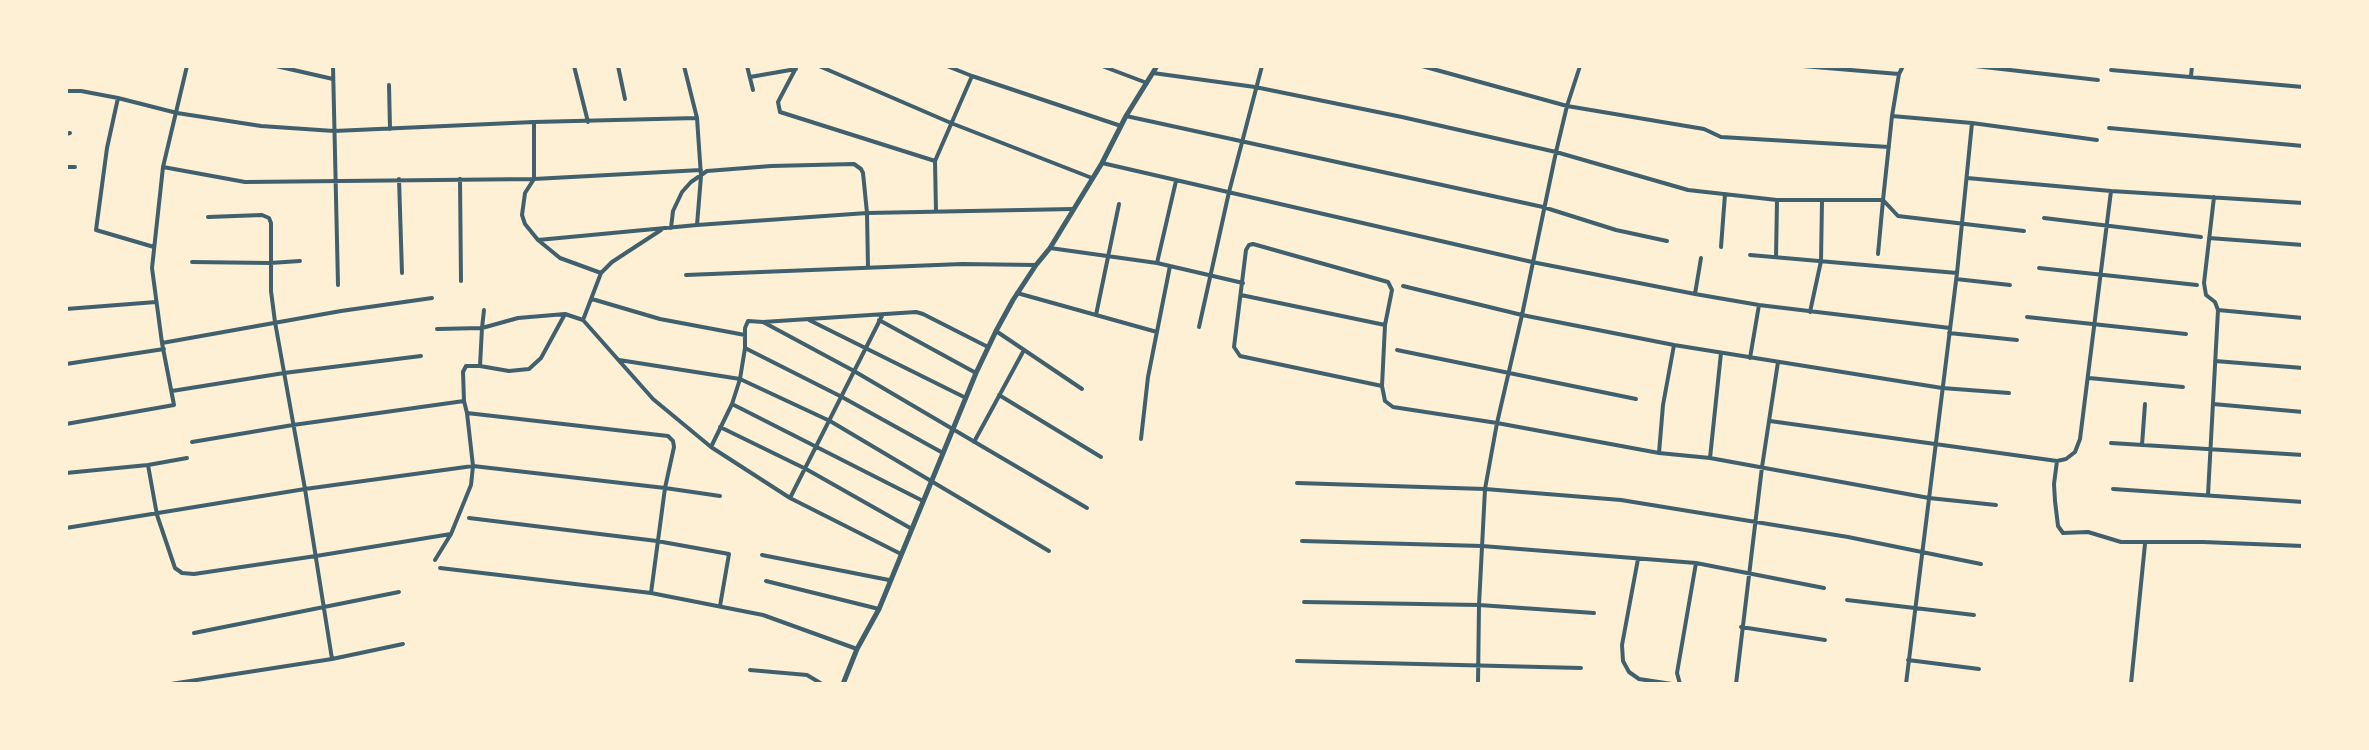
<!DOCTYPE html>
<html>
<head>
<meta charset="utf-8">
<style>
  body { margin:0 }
  #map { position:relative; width:2369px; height:750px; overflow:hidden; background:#fdf0d5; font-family:Rubik,sans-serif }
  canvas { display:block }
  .frame { position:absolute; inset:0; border:68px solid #fdf0d5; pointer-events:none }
</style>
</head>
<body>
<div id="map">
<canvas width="2369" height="750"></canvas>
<div class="frame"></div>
</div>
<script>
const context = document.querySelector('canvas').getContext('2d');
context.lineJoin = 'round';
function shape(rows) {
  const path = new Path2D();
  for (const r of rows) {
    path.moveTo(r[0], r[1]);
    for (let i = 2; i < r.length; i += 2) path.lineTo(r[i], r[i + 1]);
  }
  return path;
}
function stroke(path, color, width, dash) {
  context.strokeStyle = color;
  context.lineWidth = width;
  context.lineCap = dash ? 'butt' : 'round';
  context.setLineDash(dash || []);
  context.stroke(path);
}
stroke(shape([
  [276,66,333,79],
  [333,66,338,285],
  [574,66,588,122],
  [618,66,625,99],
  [684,66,697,118,701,176,697,225],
  [747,66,753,90],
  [797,66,778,102,780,112,935,161,972,76],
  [819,66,951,123,1092,178],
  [947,66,972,76,1121,126],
  [1102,66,1147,83],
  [1422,66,1567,106,1704,129,1721,137,1889,147],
  [1802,66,1899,74],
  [1903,66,1899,74,1892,116,1883,200,1898,216,2024,231],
  [1975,66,2098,80],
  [2111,70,2303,87],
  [1153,73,1255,87,1402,117,1556,152,1688,190,1777,200,1883,200,1878,254],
  [2191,76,2192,66],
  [750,77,796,69],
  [389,85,390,129],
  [66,91,81,91,118,98,177,113,261,126,334,131,534,122,697,118],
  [118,98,107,148,96,230,154,247],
  [1126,116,1543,207,1616,230,1667,241],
  [1892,116,1972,123,2097,140],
  [534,122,534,179,525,193,522,215,525,224,538,240,697,225,867,213,1073,209],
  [2109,128,2303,146],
  [66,134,70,133],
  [935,161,936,212],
  [1102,163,1532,262,1695,294,1759,305,1950,328],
  [66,167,75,167],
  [163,167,245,182,534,179,701,170],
  [1967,178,2111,191,2303,203],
  [399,179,402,273],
  [460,179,461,281],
  [208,217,262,215,269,218,271,223,271,291,275,322,305,489,332,659],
  [2044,218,2201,237],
  [671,228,673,211,682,192,691,182,707,171,771,166,854,164,861,169,863,173,867,213,868,268],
  [2209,238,2303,245],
  [538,240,560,258,601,273],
  [1721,247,1725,194],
  [1050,248,1157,263,1243,283],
  [1750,255,1957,273],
  [1776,257,1777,200],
  [192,262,270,263,300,261],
  [1157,263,1176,181],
  [2039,268,2197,285],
  [686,275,962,264,1036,265],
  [1956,279,2010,285],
  [1403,286,1522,315,1674,345,1942,388,2009,393],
  [1017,293,1157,332],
  [1695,294,1701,258],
  [1241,295,1385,325],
  [592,299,660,319,745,335],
  [66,309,156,302],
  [2218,310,2303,318],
  [1810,312,1821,261,1822,201],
  [1096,315,1119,204],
  [2027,317,2186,334],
  [583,320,601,273,612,262,661,230],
  [809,320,966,398],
  [879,320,976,373],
  [763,322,854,371,1087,508],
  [1199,327,1229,192,1262,66],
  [437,329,482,328,484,310],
  [996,331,1082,389],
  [1949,333,2017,340],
  [162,343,341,311,432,298],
  [745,348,842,397,943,453],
  [1397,350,1636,399],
  [1750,358,1759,305],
  [619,360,740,379,830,421,1049,551],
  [2215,361,2303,368],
  [66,364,164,349],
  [480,366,509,371,529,369,541,358,565,314],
  [2089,378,2183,387],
  [1382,386,1240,356,1234,347,1246,250,1249,245,1253,244,1388,282,1392,290,1385,325,1382,386,1385,401,1393,407,1497,423,1659,453,1710,458,1929,498,1996,505],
  [172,391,284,373,421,356],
  [999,395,1101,457],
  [732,404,923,501],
  [2213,404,2303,412],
  [467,413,668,436,673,441,674,447,665,488,651,593],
  [1770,421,2057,461,2066,459,2075,452,2080,439,2111,191],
  [66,424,174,405,162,343,152,268,163,167,187,66],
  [720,427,806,469,912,529],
  [1141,439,1148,377,1170,266],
  [192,442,293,425,464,401],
  [974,442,1024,350],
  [2111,443,2303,455],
  [2142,445,2145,404],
  [711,447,732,404,740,379,745,348,745,328,748,321,763,322,916,312,923,314,988,347],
  [1659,453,1663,405,1674,345],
  [1710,458,1721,353],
  [2057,461,2054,484,2055,501,2058,526,2063,533,2088,532,2121,542,2203,542,2303,546],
  [148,465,187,458],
  [66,473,148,465,157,515,175,568,182,573,194,574,316,556,451,534],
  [1297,483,1485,489,1621,500,1848,537,1981,564],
  [2113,489,2303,502],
  [2208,495,2218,310,2215,302,2206,295,2204,283,2214,197],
  [790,498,882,316],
  [469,518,657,541,729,554,720,606],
  [66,528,305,489,473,466,665,488,720,496],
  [1302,541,1482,546,1696,563,1824,588],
  [762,555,889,580],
  [1638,559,1622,645,1623,661,1629,672,1639,679,1672,684],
  [435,560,451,534,471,485,473,466,467,413,464,401,463,372,466,366,480,366,482,328,518,318,565,314,583,320,653,399,711,447,790,498,901,554],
  [440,568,651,593,763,615,857,649],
  [766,581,879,609],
  [1847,600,1974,615],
  [1304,602,1479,605,1594,613],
  [1741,627,1825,640],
  [194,633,399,592],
  [1908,660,1979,669],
  [1297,661,1581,668],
  [750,670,807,675,822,684],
  [171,684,332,659,403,644],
  [1478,684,1479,605,1485,489,1497,423,1522,315,1556,152,1567,106,1580,66],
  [1680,684,1677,673,1696,563],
  [1736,684,1762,467,1778,362],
  [1906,684,1957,273,1972,123],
  [2131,684,2145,544]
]), '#3f606c', 4);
stroke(shape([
  [843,684,857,649,879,609,976,373,996,331,1013,300,1036,265,1050,248,1102,163,1126,116,1157,66]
]), '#3f606c', 5);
</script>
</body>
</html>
